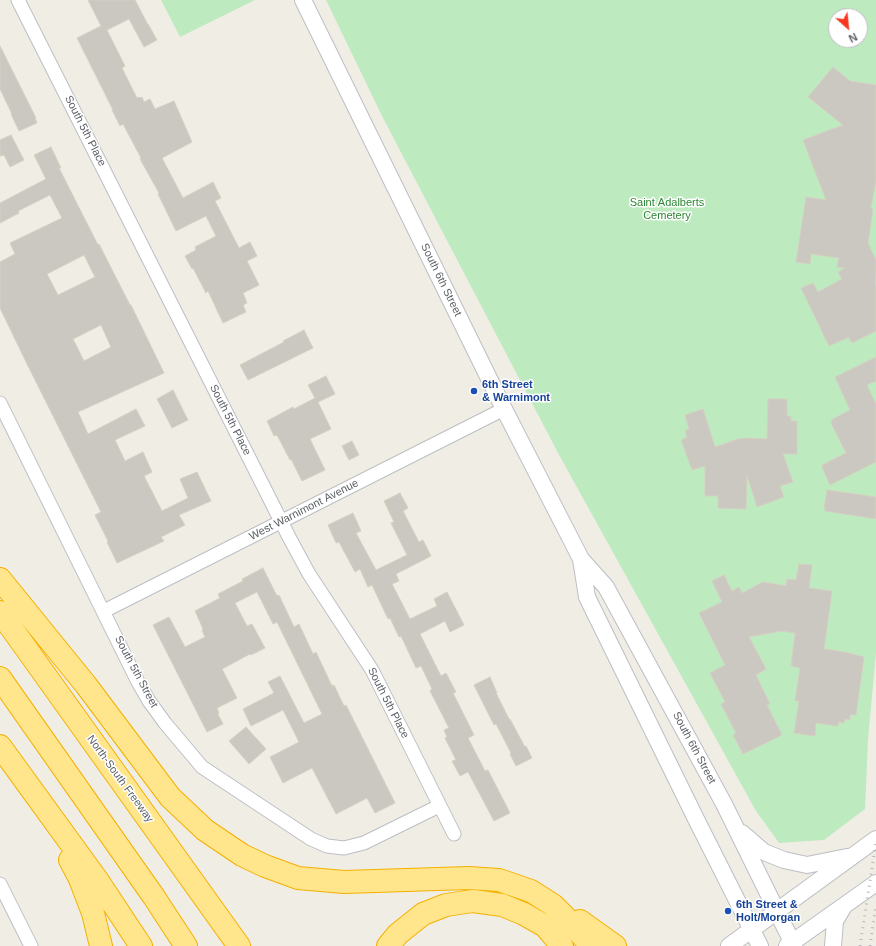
<!DOCTYPE html>
<html>
<head>
<meta charset="utf-8">
<style>
  body { margin:0 }
  #map { position:relative; width:876px; height:946px; overflow:hidden; background:#f0eee4; font-family:Helvetica,sans-serif }
  canvas { display:block }
  .north { position:absolute; left:828px; top:8px; width:40px; height:40px; box-sizing:border-box; background:#fff; border:1px solid #bebfc2; border-radius:50%; rotate:153deg; font-size:11px; font-weight:700; line-height:16px; text-align:center; color:#5c6066 }
  .north::after { content:''; display:block; margin:auto; width:14px; height:18px; background:#fb381f; clip-path:polygon(50% 0,100% 100%,50% 72%,0 100%) }
</style>
</head>
<body>
<div id="map">
<canvas width="876" height="946"></canvas>
<div class="north">N</div>
</div>
<script>
const context = document.querySelector('canvas').getContext('2d');
context.lineJoin = 'round';
function fill(path, color) {
  context.fillStyle = color;
  context.fill(path, 'evenodd');
}
function shape(rows) {
  const path = new Path2D();
  for (const r of rows) {
    path.moveTo(r[0], r[1]);
    for (let i = 2; i < r.length; i += 2) path.lineTo(r[i], r[i + 1]);
  }
  return path;
}
function stroke(path, color, width, dash) {
  context.strokeStyle = color;
  context.lineWidth = width;
  context.lineCap = dash ? 'butt' : 'round';
  context.setLineDash(dash || []);
  context.stroke(path);
}
function label(font, color, halo, rows, align = 'center') {
  context.font = font + ' Helvetica,sans-serif';
  context.lineWidth = 3;
  context.setLineDash([]);
  context.textBaseline = 'middle';
  context.strokeStyle = halo;
  context.fillStyle = color;
  for (const [text, x, y, turn = 0] of rows) {
    context.save();
    context.translate(x, y);
    context.rotate((+turn || 0) * Math.PI / 180);
    context.textAlign = isNaN(turn) ? turn : align;
    if (halo) context.strokeText(text, 0, 0);
    context.fillText(text, 0, 0);
    context.restore();
  }
}
fill(shape([
  [161,0,255,0,180,37],
  [326,0,876,0,876,652,868,740,865,809,824,840,779,843,756,811,558,453,382,116],
  [836,16,860,16,860,40,836,40]
]), '#beeac0');
const building = shape([
  [88,0,135,0,148,25,148,24,157,40,144,47,129,19,107,30,125,66,122,68,137,98,139,97,140,98,142,97,144,102,150,99,155,109,174,101,192,142,162,158,183,198,213,182,221,198,215,201,239,248,250,242,257,256,247,261,259,285,243,293,247,303,243,305,246,312,223,323,208,291,206,293,193,268,192,269,185,256,196,250,195,247,216,236,206,216,176,231,158,194,159,193,140,159,141,158,123,124,120,126,112,110,113,110,77,38,101,26,88,0],
  [0,46,36,118,35,118,37,123,19,131,11,114,12,114,0,89,0,46],
  [833,67,850,81,876,85,876,180,871,208,873,209,868,243,876,260,876,274,875,284,876,286,876,331,852,343,852,341,850,341,849,337,829,346,801,288,813,283,818,292,842,279,838,272,845,268,837,267,839,258,811,254,810,264,796,262,806,197,826,200,803,140,843,125,808,97,833,67],
  [11,135,24,160,10,167,4,155,0,156,0,140,11,135],
  [51,147,61,168,59,168,98,245,99,244,130,305,131,305,164,373,78,412,88,434,136,409,145,426,115,440,125,461,143,452,152,472,144,476,162,511,188,498,180,479,197,472,211,501,179,515,185,525,161,537,164,541,117,563,107,542,108,541,95,515,101,512,27,364,0,308,0,262,15,254,10,243,62,218,50,195,18,211,19,213,0,223,0,203,46,179,34,155,51,147],
  [84,255,95,277,58,295,47,274,84,255],
  [101,325,111,347,84,361,73,339,101,325],
  [304,330,313,348,248,380,240,365,284,342,283,341,304,330],
  [876,357,876,381,867,385,876,404,876,462,830,485,822,467,823,467,822,465,846,453,831,423,832,422,831,420,850,410,835,377,876,357],
  [326,376,335,394,318,402,331,429,310,439,325,470,302,481,291,459,290,460,277,435,274,436,267,421,293,407,294,409,315,398,308,385,326,376],
  [173,390,188,420,172,428,157,399,173,390],
  [768,399,787,399,787,416,791,416,791,421,797,421,797,454,783,454,793,482,780,486,784,497,757,507,747,475,746,509,718,508,718,496,705,496,705,466,692,470,681,440,687,437,685,431,689,429,685,415,703,409,715,447,738,439,745,438,767,439,768,399],
  [352,441,359,455,349,460,342,446,352,441],
  [827,490,876,497,876,519,825,511,826,509,824,509,827,490],
  [400,493,408,508,403,511,419,542,423,540,431,556,396,574,399,581,392,584,410,619,437,606,434,599,447,592,464,625,450,632,445,621,420,634,441,676,446,673,456,692,453,693,474,735,468,738,485,771,488,770,510,813,494,821,468,772,460,776,452,761,456,760,445,738,447,737,444,730,449,728,430,691,432,689,421,666,416,668,401,636,399,637,390,618,388,619,372,585,368,587,360,569,355,572,339,542,336,543,328,525,353,513,361,531,356,533,376,570,407,555,391,523,394,522,384,501,400,493],
  [799,564,812,565,809,588,832,591,824,649,845,652,864,657,856,715,850,715,850,720,845,719,844,723,838,722,838,726,816,723,815,736,794,733,799,701,795,701,800,668,791,666,795,633,781,631,749,637,766,669,756,675,770,704,767,705,782,735,743,754,733,735,736,733,721,704,725,702,710,673,725,665,699,613,722,602,712,581,724,575,732,591,739,587,742,593,763,582,786,586,787,579,796,580,799,564],
  [263,568,277,596,279,595,294,627,299,624,313,654,316,652,332,686,334,685,344,706,346,705,395,803,375,813,367,798,336,814,312,768,283,783,270,757,299,742,283,710,251,726,243,709,274,693,268,682,280,676,304,723,322,714,277,622,273,624,257,592,235,603,247,626,252,624,265,648,251,655,250,654,222,669,237,698,217,708,219,713,218,714,223,724,207,732,153,625,169,617,185,647,205,637,202,630,203,629,195,611,220,598,218,594,243,581,242,579,263,568],
  [490,677,497,693,496,693,509,719,510,719,525,747,526,746,532,758,516,766,510,754,511,753,496,724,494,725,474,685,490,677],
  [246,727,266,749,249,764,229,741,246,727]
]);
fill(building, '#cbc8c1');
stroke(building, '#d6d0c2', 1);
const minor = shape([
  [18,0,289,537,309,574,372,670,454,834],
  [0,403,138,682,149,701,165,723,202,767,311,839,327,846,344,848,364,843,439,806],
  [104,611,504,409],
  [0,884,31,946]
]);
const tertiary = shape([
  [303,0,504,409,581,559,606,587,724,804,794,946],
  [581,559,587,597,696,819,760,946],
  [742,833,764,852,784,860,807,865,847,857],
  [729,946,876,839],
  [787,946,876,883],
  [833,946,835,921,844,906]
]);
const motorway = shape([
  [0,579,86,685,170,797,205,830,242,855,265,866,298,878,344,882,469,878,499,880,531,891,553,905,573,925,591,946],
  [0,612,239,946],
  [0,678,154,897,186,946],
  [0,746,98,881,141,946],
  [70,860,80,879,93,913,101,946],
  [580,921,615,946],
  [388,946,398,934,423,914,446,905,473,901,502,905,524,914,545,926,562,946]
]);
stroke(minor, '#bcbec4', 15);
stroke(tertiary, '#bcbec4', 18);
stroke(motorway, '#f4b000', 24);
stroke(minor, '#fff', 13);
stroke(tertiary, '#fff', 16);
stroke(motorway, '#ffe68c', 22);
stroke(shape([
  [860,946,876,842],
  [870,946,876,905]
]), '#b6b7b7', 3, [1, 5]);
for (const [x, y, r, color] of [
  [474,391,4,"#1a4fb4"],
  [728,911,4,"#1a4fb4"]
]) {
  const dot = new Path2D();
  dot.arc(x, y, r, 0, 2 * Math.PI);
  context.fillStyle = color;
  context.fill(dot);
  stroke(dot, '#fff', 1.5);
}
label('11px', '#5c6066', '#fff', [
  ["South 5th Place",85,131,63],
  ["South 6th Street",441,280,64],
  ["South 5th Place",230,420,63],
  ["West Warnimont Avenue",304,510,-27],
  ["South 5th Street",136,672,62],
  ["South 5th Place",388,703,63],
  ["South 6th Street",694,748,62],
  ["North-South Freeway",120,779,54]
]);
label('11px', '#2c8633', '#fff', [
  ["Saint Adalberts",667,203],
  ["Cemetery",667,216]
]);
label('bold 11px', '#164399', '#fff', [
  ["6th Street",482,385],
  ["& Warnimont",482,398],
  ["6th Street &",736,905],
  ["Holt/Morgan",736,918]
], 'left');
</script>
</body>
</html>
